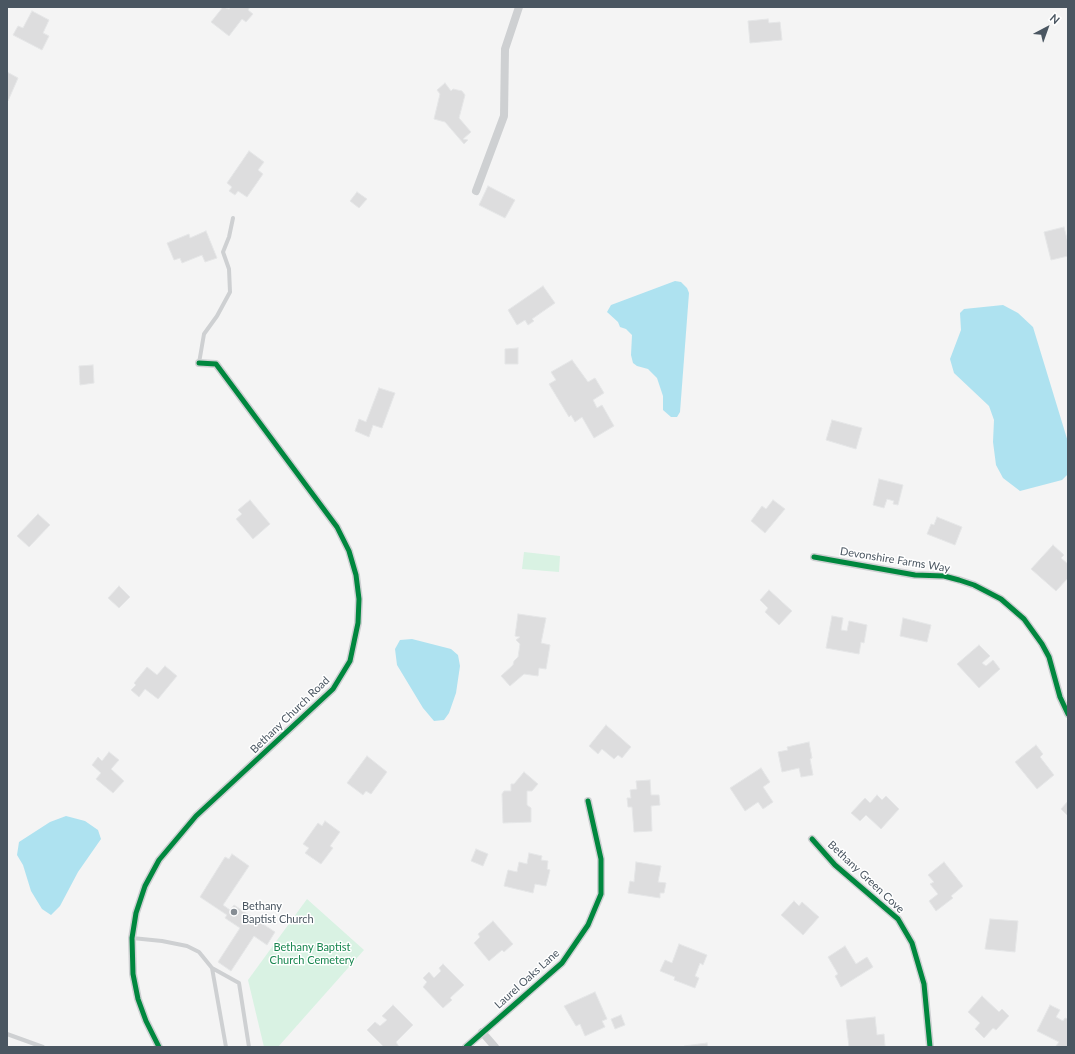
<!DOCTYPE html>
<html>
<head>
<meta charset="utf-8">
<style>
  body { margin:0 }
  #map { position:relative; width:1075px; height:1054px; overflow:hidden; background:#f4f4f4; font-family:Lato,sans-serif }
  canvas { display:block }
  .frame { position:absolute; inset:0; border:8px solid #4a5661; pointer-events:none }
  .north { position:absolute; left:1027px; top:8px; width:40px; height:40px; -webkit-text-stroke:3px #fff; paint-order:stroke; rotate:41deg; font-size:11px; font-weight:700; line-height:16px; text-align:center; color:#4a5661 }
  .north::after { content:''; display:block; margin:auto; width:14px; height:18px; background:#4a5661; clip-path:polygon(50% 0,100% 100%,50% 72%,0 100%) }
</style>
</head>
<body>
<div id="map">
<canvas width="1075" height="1054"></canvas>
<div class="frame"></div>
<div class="north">N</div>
</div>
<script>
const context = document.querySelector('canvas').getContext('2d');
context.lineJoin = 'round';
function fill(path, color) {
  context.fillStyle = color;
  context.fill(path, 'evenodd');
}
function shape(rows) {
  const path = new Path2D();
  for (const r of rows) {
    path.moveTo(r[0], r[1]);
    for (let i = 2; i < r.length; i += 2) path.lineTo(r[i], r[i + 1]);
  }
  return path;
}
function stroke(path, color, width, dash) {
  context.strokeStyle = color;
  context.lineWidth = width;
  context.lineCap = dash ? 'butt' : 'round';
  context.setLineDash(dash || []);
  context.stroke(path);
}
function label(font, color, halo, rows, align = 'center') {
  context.font = font + ' Lato,sans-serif';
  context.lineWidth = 3;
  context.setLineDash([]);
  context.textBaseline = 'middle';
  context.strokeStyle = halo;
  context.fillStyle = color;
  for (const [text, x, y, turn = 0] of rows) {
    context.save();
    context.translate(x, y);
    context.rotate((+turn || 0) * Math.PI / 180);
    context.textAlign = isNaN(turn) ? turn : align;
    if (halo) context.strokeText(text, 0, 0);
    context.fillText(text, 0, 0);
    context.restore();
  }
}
fill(shape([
  [524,552,560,556,559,572,522,569],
  [307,899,364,950,278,1047,264,1047,248,980]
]), '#d9f2e3');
fill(shape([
  [675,281,681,282,687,288,689,293,680,412,677,417,671,417,663,410,663,396,657,378,648,369,637,366,633,363,631,355,632,335,626,329,620,327,618,322,607,312,611,305],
  [1003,305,1018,313,1033,327,1068,442,1068,474,1062,480,1020,491,1003,478,996,465,993,442,994,420,989,406,954,373,950,359,961,330,960,313,964,309],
  [412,639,451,649,458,655,460,666,456,693,449,713,444,720,434,721,423,708,397,665,395,649,400,640],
  [66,816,85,821,98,830,101,839,78,872,60,906,51,915,42,909,31,891,23,865,17,855,19,842,50,822]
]), '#aee2f0');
const building = shape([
  [223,7,229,9,230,7,250,7,248,10,253,14,246,22,242,19,229,36,211,22,223,7],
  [32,11,49,20,43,33,49,36,42,50,13,35,18,26,23,28,32,11],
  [768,19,769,23,780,22,782,40,750,43,748,21,768,19],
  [7,72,18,78,8,101,7,100,7,72],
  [445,83,451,91,453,89,462,91,465,95,459,118,471,132,463,139,468,140,464,144,445,122,434,119,440,94,437,90,445,83],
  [249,151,264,162,258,170,263,174,247,197,238,191,235,195,229,191,232,187,227,183,249,151],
  [488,186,515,200,505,218,479,205,488,186],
  [357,192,367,199,359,208,350,201,357,192],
  [1064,227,1068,243,1068,256,1051,260,1044,232,1064,227],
  [206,231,217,258,205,262,202,255,182,263,180,258,174,260,167,243,189,234,190,238,206,231],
  [543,286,555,303,532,319,534,321,528,325,525,320,517,325,508,310,543,286],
  [518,348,518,364,505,364,505,349,518,348],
  [572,360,588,382,595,378,604,393,593,400,597,408,602,405,614,426,594,438,582,417,575,422,571,415,569,417,549,384,556,380,551,372,572,360],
  [93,365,94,383,80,385,79,366,93,365],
  [379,388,395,393,382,428,373,425,369,437,355,431,359,419,366,422,379,388],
  [832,420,862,428,856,449,826,440,832,420],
  [879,479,903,485,898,505,893,504,894,501,887,499,884,508,873,505,879,479],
  [250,500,270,524,253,539,236,519,242,514,238,510,250,500],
  [773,500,785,509,765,533,751,521,762,506,766,509,773,500],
  [38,514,50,525,29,547,17,536,38,514],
  [937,517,962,527,955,545,927,534,931,524,934,525,937,517],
  [1053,545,1064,555,1061,558,1068,564,1068,578,1056,591,1031,569,1053,545],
  [119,586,130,597,119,608,108,598,119,586],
  [769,590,792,611,779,625,765,612,768,608,760,600,769,590],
  [518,614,546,618,541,643,550,645,546,669,539,668,538,676,524,674,510,686,501,676,513,665,514,661,518,657,520,644,516,640,520,637,515,636,518,614],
  [832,616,843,618,841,630,847,631,849,621,867,625,864,643,861,642,859,654,826,648,832,616],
  [903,618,931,625,927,642,900,636,903,618],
  [979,645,990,656,982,663,986,666,993,660,1000,669,979,688,957,664,979,645],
  [165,666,177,676,158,699,145,689,139,697,131,690,136,685,134,683,147,667,157,675,165,666],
  [606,725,631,747,622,758,618,755,614,759,602,749,598,754,589,746,606,725],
  [809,742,812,758,810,759,813,775,801,777,799,768,782,772,778,752,788,750,787,747,809,742],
  [1036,745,1043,754,1040,757,1054,775,1037,789,1015,762,1036,745],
  [109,752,119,760,111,769,124,781,113,793,96,779,101,773,92,765,98,757,102,761,109,752],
  [367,756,387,772,371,794,366,791,363,795,347,783,367,756],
  [761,768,770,782,763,787,773,802,763,809,758,802,745,811,730,788,761,768],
  [524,772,538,784,532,791,527,791,527,805,531,808,531,822,503,823,502,794,504,791,511,791,511,784,514,784,524,772],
  [650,780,651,795,659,795,660,805,651,806,652,831,634,832,632,807,628,807,627,798,631,798,630,790,637,789,636,781,650,780],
  [877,795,882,800,886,796,899,809,881,829,866,815,860,821,851,813,865,798,870,803,877,795],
  [1068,801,1068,816,1061,809,1068,801],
  [325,821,340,832,330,846,333,848,321,864,305,853,309,848,303,844,318,823,322,826,325,821],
  [476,849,488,854,483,866,471,861,476,849],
  [529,853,542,856,541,860,548,861,547,869,550,870,546,886,535,884,533,893,504,886,508,870,517,872,519,862,527,864,529,853],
  [232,854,249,866,223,905,230,910,234,905,275,932,267,945,254,936,231,971,218,962,240,928,225,918,227,915,200,897,225,857,229,859,232,854],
  [636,862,661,866,658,882,666,883,664,893,660,893,660,898,628,893,630,881,634,882,636,862],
  [944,862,963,886,951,896,953,898,936,911,929,901,938,894,930,884,934,882,928,875,944,862],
  [794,901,799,906,802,902,819,917,803,935,781,915,794,901],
  [990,919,1018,921,1015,952,985,949,990,919],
  [493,921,513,944,504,952,502,950,489,961,474,943,480,937,478,934,493,921],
  [679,944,707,955,703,965,700,963,695,976,699,978,695,988,674,980,675,977,660,971,665,960,672,963,679,944],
  [845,946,856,964,867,957,873,967,841,987,835,976,838,974,828,957,845,946],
  [443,964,464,985,450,998,452,1000,443,1008,423,987,427,982,423,978,429,972,434,978,441,971,439,968,443,964],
  [595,992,607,1019,602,1021,605,1027,585,1036,580,1024,576,1026,564,1006,595,992],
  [982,996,999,1012,1002,1009,1009,1016,996,1030,993,1028,984,1038,975,1029,980,1023,968,1012,982,996],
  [393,1005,413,1025,396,1042,399,1047,384,1047,367,1030,375,1022,380,1026,387,1020,382,1016,393,1005],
  [1050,1005,1060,1010,1056,1017,1063,1021,1065,1018,1068,1019,1068,1047,1056,1046,1059,1042,1037,1031,1050,1005],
  [621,1015,625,1025,615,1029,611,1019,621,1015],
  [875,1017,877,1035,884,1034,885,1046,849,1047,846,1020,875,1017],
  [707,1043,708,1047,684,1047,684,1046,707,1043]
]);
fill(building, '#ddddde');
stroke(building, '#e5e6e7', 1);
stroke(shape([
  [199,363,204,334,217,316,230,292,229,269,223,252,229,237,233,218],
  [132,938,162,941,187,946,199,952,212,968,239,983,249,1047],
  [212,968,226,1047],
  [7,1034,43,1047]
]), '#ced0d2', 4);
stroke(shape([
  [476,191,504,116,505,49,519,7],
  [814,557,915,575,944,576,959,580,974,585,1001,599,1024,619,1042,644,1049,657,1060,697,1068,714],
  [812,839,835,865,898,919,912,943,924,984,930,1047],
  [482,1032,495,1047],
  [159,1047,146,1021,138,999,133,974,132,938,136,913,145,886,159,860,196,816,333,689,350,661,358,623,359,599,356,575,349,551,337,527,216,364,199,363],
  [466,1047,562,963,588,925,601,894,601,859,588,801]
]), '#ced0d2', 8);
stroke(shape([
  [814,557,915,575,944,576,959,580,974,585,1001,599,1024,619,1042,644,1049,657,1060,697,1068,714],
  [812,839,835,865,898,919,912,943,924,984,930,1047],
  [159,1047,146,1021,138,999,133,974,132,938,136,913,145,886,159,860,196,816,333,689,350,661,358,623,359,599,356,575,349,551,337,527,216,364,199,363],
  [466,1047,562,963,588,925,601,894,601,859,588,801]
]), '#00873e', 5);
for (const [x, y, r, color] of [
  [234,912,4,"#868d94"]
]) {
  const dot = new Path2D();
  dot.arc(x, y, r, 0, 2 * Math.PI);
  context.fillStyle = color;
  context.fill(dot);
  stroke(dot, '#fff', 1.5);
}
label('11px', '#4a5661', '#fff', [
  ["Devonshire Farms Way",895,560,9],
  ["Bethany Church Road",290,715,-44],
  ["Bethany Green Cove",866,877,43],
  ["Laurel Oaks Lane",527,979,-42]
]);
label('11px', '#4a5661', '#fff', [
  ["Bethany",242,906],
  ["Baptist Church",242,919]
], 'left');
label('11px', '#17864f', '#fff', [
  ["Bethany Baptist",312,947],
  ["Church Cemetery",312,960]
]);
</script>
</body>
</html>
